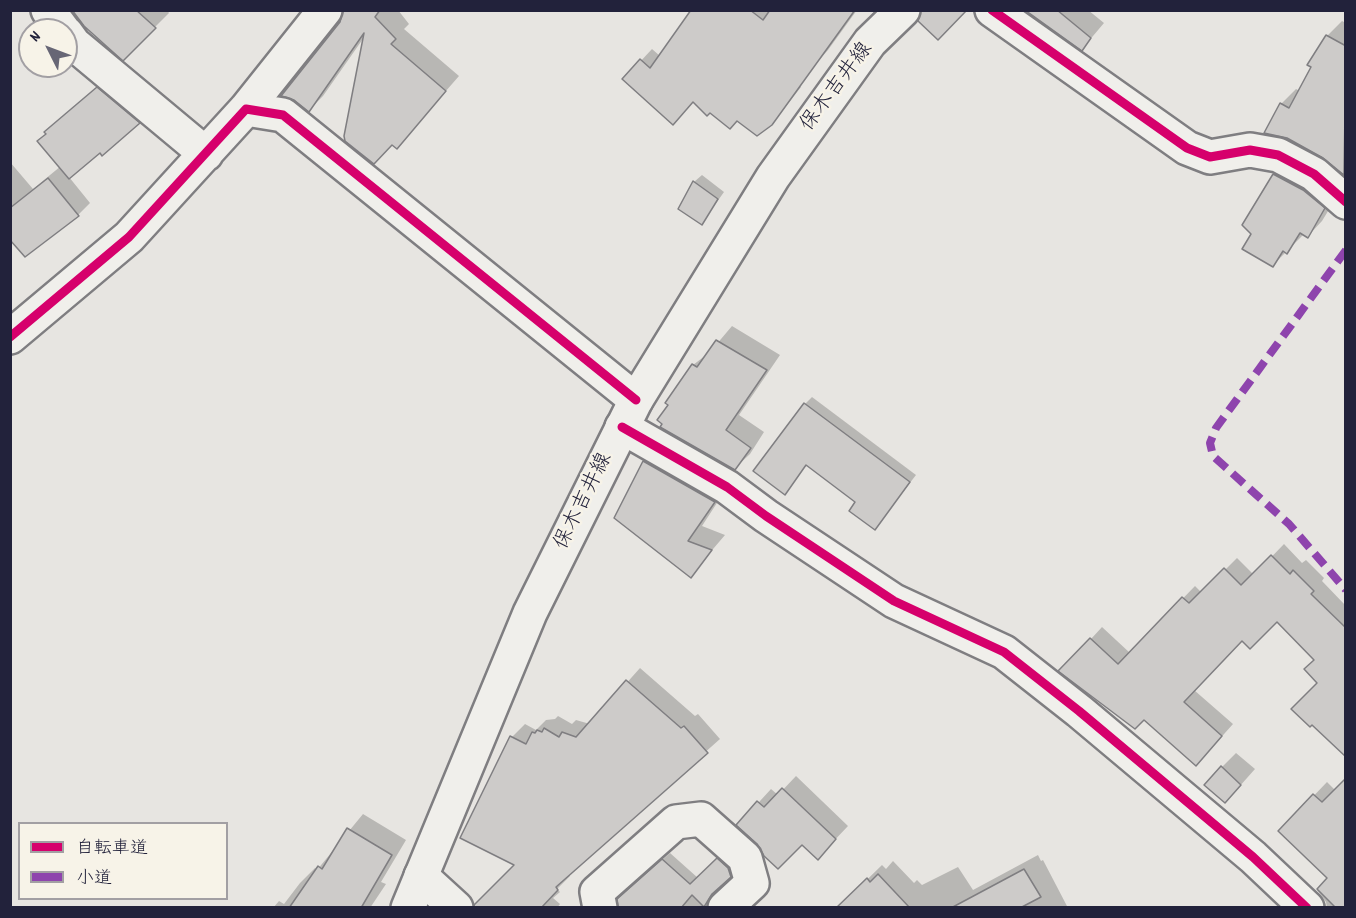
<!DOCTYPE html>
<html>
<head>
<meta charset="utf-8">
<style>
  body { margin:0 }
  #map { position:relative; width:1356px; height:918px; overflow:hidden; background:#e7e5e1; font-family:Dekko,"Klee One",sans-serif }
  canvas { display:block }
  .frame { position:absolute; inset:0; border:12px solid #22223b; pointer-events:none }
  .legend { position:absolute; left:18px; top:822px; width:210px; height:78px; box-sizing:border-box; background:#f7f3e8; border:2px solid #a29fa3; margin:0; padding:8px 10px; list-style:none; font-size:18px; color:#22223b }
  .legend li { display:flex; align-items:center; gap:12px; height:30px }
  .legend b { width:30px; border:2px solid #a29fa3 }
  .north { position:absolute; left:18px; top:18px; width:60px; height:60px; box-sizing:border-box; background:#f7f3e8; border:2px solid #a29fa3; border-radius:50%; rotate:312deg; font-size:16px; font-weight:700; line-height:24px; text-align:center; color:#22223b }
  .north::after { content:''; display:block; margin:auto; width:21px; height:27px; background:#676675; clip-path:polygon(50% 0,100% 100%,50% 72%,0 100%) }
</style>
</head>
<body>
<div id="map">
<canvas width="1356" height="918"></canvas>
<div class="frame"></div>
<ul class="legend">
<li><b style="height:8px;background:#d6006c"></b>自転車道</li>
<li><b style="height:8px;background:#8e44ad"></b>小道</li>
</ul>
<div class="north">N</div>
</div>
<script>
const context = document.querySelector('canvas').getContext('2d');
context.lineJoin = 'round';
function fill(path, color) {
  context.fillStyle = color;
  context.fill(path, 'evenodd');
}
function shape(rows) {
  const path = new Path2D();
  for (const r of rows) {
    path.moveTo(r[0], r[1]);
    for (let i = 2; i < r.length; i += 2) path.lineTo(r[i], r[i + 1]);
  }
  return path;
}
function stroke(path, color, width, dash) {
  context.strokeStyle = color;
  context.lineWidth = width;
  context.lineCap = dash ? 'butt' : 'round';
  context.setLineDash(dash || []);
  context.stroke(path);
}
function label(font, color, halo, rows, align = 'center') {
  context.font = font + ' Dekko,"Klee One",sans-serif';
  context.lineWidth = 5;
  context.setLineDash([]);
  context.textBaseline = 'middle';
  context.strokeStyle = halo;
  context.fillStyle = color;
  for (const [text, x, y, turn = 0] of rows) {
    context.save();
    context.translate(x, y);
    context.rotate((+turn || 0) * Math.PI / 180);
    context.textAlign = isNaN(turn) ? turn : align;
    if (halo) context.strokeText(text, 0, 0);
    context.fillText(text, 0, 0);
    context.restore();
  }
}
fill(shape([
  [75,10,167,10,169,13,123,59],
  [345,10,398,10,409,24,404,29,459,76,397,147,365,36,323,96,309,110,295,99,341,22],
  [733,10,857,10,828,50,798,84,801,87,776,119,738,120,694,101,624,79,652,49,660,56],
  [1026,10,1088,10,1104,23,1082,49],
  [1342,21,1346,23,1344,173,1281,104,1296,89,1300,91,1327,36],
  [112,74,153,108,69,177,90,203,78,215,10,238,10,162,33,189,61,166,46,132],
  [1289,160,1339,193,1322,221,1308,236,1304,234,1273,265,1244,225,1275,175],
  [702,175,724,192,702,223,694,182],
  [732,326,780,355,739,415,764,432,750,454,735,468,693,365,710,352],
  [812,397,916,475,875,528,857,501,807,464,785,493,805,404],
  [659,447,728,486,702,526,725,535,690,576,616,517,645,462],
  [1284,544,1302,563,1306,560,1324,578,1322,581,1346,606,1346,733,1334,744,1294,709,1319,683,1316,659,1277,620,1242,640,1194,690,1233,724,1208,752,1091,639,1102,627,1130,653,1195,586,1202,593,1237,558,1254,575],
  [640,668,695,716,698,714,720,739,568,874,570,876,557,889,560,892,553,898,560,904,557,908,476,908,517,864,512,737,525,724,536,730,546,720,555,719,558,716,572,724,576,720,590,724],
  [1236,753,1255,769,1239,787,1222,767],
  [796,776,848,826,830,845,759,843,738,825,771,789,778,795],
  [1327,782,1336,791,1346,908,1327,908,1326,902,1317,890,1329,878,1280,831],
  [363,814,406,840,381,882,386,884,370,908,273,908,279,901,284,904,300,883,315,868,317,870],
  [725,852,737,869,701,908,623,908,626,892,670,853,698,878],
  [1038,855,1041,861,1043,860,1068,908,838,908,882,865,886,869,893,861,914,883,917,880,922,885,958,867,973,890]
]), '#0003');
const building = shape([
  [72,10,136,10,156,28,123,61,84,26,72,10],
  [343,10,380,10,375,17,396,39,391,44,446,91,397,149,392,145,374,164,345,141,344,136,364,33,309,112,294,100,281,96,340,22,343,10],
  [691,10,750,10,763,20,770,10,855,10,772,125,757,136,737,121,730,129,710,113,707,116,693,102,673,125,622,79,640,59,650,68,691,10],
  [921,10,967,10,938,40,918,21,921,10],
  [1025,10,1057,10,1091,38,1082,51,1025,10],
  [1326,35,1346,46,1344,175,1323,158,1287,138,1264,133,1280,103,1289,108,1311,67,1307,65,1326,35],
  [97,87,140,123,102,156,100,153,69,179,37,141,46,134,44,132,97,87],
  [1273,174,1303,190,1325,208,1308,238,1300,233,1287,254,1283,251,1273,267,1242,249,1251,234,1242,225,1273,174],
  [48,178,79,216,25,257,10,240,10,208,48,178],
  [693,181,718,199,702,225,678,209,693,181],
  [716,340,767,370,726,430,751,448,735,470,660,427,662,424,657,420,668,405,665,403,692,364,697,367,716,340],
  [804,403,910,482,875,530,849,511,855,502,806,465,785,495,753,471,804,403],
  [643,461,715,502,688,541,712,550,691,578,614,518,643,461],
  [1271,555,1290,574,1293,570,1314,591,1311,594,1346,628,1346,757,1312,725,1310,727,1291,709,1317,683,1304,669,1314,660,1277,622,1250,649,1242,641,1184,702,1222,736,1196,766,1144,720,1135,729,1058,671,1090,638,1118,664,1182,597,1189,603,1224,568,1241,585,1271,555],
  [626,680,681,728,684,726,708,753,556,887,558,890,541,908,474,908,474,905,514,865,460,838,510,736,526,744,532,732,535,733,537,730,542,732,544,728,559,737,562,732,576,737,626,680],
  [1221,766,1241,785,1225,803,1204,785,1221,766],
  [1346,778,1346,908,1336,908,1317,889,1327,878,1278,831,1313,794,1322,802,1346,778],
  [782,788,836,839,818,860,802,845,778,869,764,856,757,844,736,825,757,801,764,807,782,788],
  [347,828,392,855,361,908,289,908,318,866,322,869,347,828],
  [717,858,728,868,731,877,712,894,704,907,692,895,681,908,618,908,617,899,662,859,690,884,717,858],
  [1024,869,1041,897,1020,908,951,908,1024,869],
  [878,874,910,908,836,908,867,878,870,882,878,874]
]);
fill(building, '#cdcbc9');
stroke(building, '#7f7e81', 1.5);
const minor = shape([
  [48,10,63,30],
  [992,10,1187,148,1210,157,1250,150,1278,155,1314,174,1346,202],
  [66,33,74,44,206,154],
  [246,109,283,115,636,400],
  [10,337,129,237,246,109,325,10],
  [622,427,727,487,766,516,894,601,1004,652,1079,711,1253,857,1307,908],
  [421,876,456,908],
  [600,908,597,892,676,822,701,819,745,858,752,883,725,908]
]);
const major = shape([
  [408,908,530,613,636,400,773,177,870,42,903,10]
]);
stroke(minor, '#7f7e81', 38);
stroke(major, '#7f7e81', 38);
stroke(minor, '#f0efeb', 33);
stroke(major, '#f0efeb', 33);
stroke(shape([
  [1346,250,1216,428,1210,443,1213,456,1289,524,1346,590]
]), '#8e44ad', 8, [15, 8]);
stroke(shape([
  [992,10,1187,148,1210,157,1250,150,1278,155,1314,174,1346,202],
  [10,337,129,237,246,109,283,115,636,400],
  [622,427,727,487,766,516,894,601,1004,652,1079,711,1253,857,1307,908]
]), '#d6006c', 9);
label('21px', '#22223b', '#f7f3e8', [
  ["保木吉井線",838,88,-53],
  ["保木吉井線",585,502,-64]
]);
</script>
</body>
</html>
